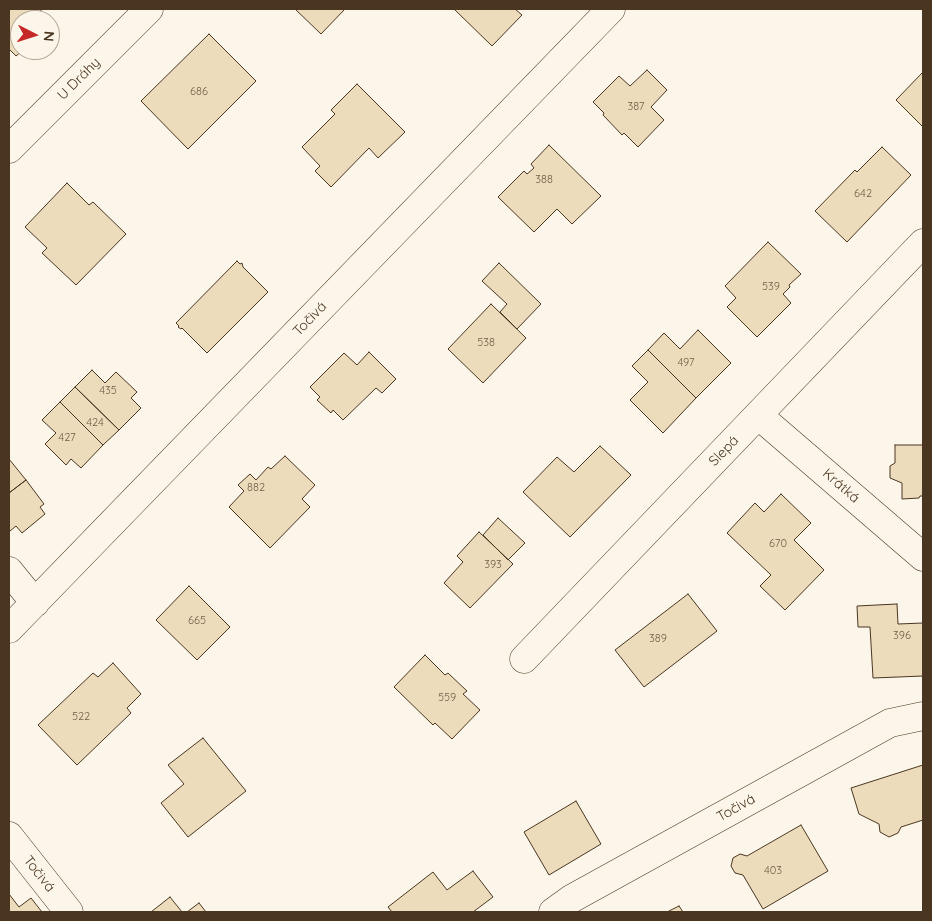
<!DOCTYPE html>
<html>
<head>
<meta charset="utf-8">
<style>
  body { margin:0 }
  #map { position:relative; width:932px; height:921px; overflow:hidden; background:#fbf6e9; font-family:Quicksand,sans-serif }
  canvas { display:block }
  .frame { position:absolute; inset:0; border:10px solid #4a3520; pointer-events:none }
  .north { position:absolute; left:10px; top:10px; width:50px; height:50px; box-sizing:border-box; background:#fbf6e9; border:1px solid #b4a999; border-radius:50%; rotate:95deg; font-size:14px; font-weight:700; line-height:20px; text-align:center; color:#4a3520 }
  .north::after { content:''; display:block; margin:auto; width:18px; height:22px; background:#c62828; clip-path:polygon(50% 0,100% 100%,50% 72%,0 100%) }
</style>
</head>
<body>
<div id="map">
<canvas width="932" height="921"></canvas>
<div class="frame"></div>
<div class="north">N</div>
</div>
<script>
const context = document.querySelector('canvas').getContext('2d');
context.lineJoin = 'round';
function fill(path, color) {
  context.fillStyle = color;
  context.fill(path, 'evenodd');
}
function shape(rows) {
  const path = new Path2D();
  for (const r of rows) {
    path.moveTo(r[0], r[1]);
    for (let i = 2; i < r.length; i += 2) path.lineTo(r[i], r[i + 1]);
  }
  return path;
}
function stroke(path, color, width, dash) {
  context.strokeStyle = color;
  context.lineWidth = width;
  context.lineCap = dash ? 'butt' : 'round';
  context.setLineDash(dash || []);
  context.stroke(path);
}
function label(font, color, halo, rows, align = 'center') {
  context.font = font + ' Quicksand,sans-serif';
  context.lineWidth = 4;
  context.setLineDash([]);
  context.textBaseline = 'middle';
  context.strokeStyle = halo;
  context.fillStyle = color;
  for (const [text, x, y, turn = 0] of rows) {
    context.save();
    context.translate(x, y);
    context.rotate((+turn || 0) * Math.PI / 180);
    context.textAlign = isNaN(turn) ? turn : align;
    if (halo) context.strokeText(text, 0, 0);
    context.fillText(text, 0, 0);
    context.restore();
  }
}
const building = shape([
  [9,9,42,9,40,12,48,20,20,20,20,50,23,50,16,56,9,49,9,9],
  [295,9,345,9,321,34,295,9],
  [454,9,515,9,522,15,492,46,454,9],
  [209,34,256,81,188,149,141,101,209,34],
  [647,70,667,90,651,107,664,120,638,147,624,133,622,135,603,115,604,113,593,102,619,76,630,86,647,70],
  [923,72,923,127,896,100,923,72],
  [357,84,405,132,378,158,369,148,331,187,315,171,320,166,302,147,335,114,331,110,357,84],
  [549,145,601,196,572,224,557,209,534,232,498,197,524,171,527,174,534,168,531,164,549,145],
  [882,147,911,175,847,242,815,211,855,170,857,172,882,147],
  [67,183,89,205,93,202,126,234,76,285,42,253,47,248,25,227,67,183],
  [768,242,801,274,789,285,790,287,783,294,791,303,757,337,727,307,736,298,725,286,768,242],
  [237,261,240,264,242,263,243,267,268,292,207,353,182,328,181,329,178,327,179,326,176,323,237,261],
  [499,263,541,304,517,329,500,312,507,304,482,281,499,263],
  [491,304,526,338,483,383,448,349,491,304],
  [698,330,731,363,696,398,648,350,664,333,680,349,698,330],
  [648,350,696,398,663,433,630,400,648,382,632,366,648,350],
  [369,352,396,379,382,393,376,388,343,420,333,410,331,413,317,400,320,397,310,387,344,353,357,365,369,352],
  [92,370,105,383,116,372,137,392,131,398,141,408,119,430,75,387,92,370],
  [75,387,119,430,103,445,60,402,75,387],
  [60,402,103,445,81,468,71,459,66,465,45,444,56,433,42,420,60,402],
  [895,445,923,445,923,496,920,496,919,498,902,499,902,483,890,478,890,466,895,463,895,445],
  [600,446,631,475,570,537,523,492,557,457,574,472,600,446],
  [285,456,315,485,302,499,310,507,270,548,229,507,244,491,238,485,250,474,256,480,268,467,271,469,285,456],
  [9,459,26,480,9,493,9,459],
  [26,480,44,504,40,507,45,514,22,533,16,526,10,531,9,529,9,493,26,480],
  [781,494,811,523,794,540,824,570,785,610,760,586,771,575,727,533,755,503,764,512,781,494],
  [498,518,525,543,508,560,483,535,498,518],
  [479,532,513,564,470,608,444,583,463,562,457,556,479,532],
  [189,586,230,627,197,660,156,620,189,586],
  [688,594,717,631,644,687,615,650,688,594],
  [897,604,898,624,923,623,923,676,873,678,870,627,858,627,857,606,897,604],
  [425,655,445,675,448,673,467,691,463,694,480,710,452,739,435,723,433,725,394,687,425,655],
  [113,663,141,694,127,708,131,713,77,765,38,725,93,673,98,677,113,663],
  [203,738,246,791,188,837,161,803,184,784,168,765,203,738],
  [923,765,923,820,901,827,898,833,889,837,880,832,879,824,859,814,851,788,923,765],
  [576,801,601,844,549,875,524,832,576,801],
  [801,825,828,871,763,909,743,875,735,873,731,866,733,858,740,854,747,856,801,825],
  [473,871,493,897,473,912,392,912,388,907,433,872,447,890,473,871],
  [9,894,19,907,31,898,42,912,9,912,9,894],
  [170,897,182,912,151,912,170,897],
  [199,903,206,912,187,912,199,903],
  [679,906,683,912,667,912,679,906]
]);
fill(building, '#ecdcbc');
stroke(building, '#4a3520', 1);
const minor = shape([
  [9,149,149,9],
  [758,415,923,557],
  [9,571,35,603],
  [9,629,611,9],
  [524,659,923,243],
  [9,836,69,912],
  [553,912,571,899,890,723,923,716]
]);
stroke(minor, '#4a3520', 29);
stroke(minor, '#fbf6e9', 28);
label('11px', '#725f47', null, [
  ["686",199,92],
  ["387",636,107],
  ["388",544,180],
  ["642",863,194],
  ["539",771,287],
  ["538",486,343],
  ["497",686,363],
  ["435",108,391],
  ["424",95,423],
  ["427",67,438],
  ["882",256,488],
  ["670",778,544],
  ["393",493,565],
  ["665",197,621],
  ["396",902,636],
  ["389",658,639],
  ["559",447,698],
  ["522",81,717],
  ["403",773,871]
]);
label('14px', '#4a3520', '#fbf6e9', [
  ["U Dráhy",79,79,-45],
  ["Točivá",310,319,-46],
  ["Slepá",724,451,-46],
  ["Krátká",841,486,41],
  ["Točivá",736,808,-29],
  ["Točivá",39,874,52]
]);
</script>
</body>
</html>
